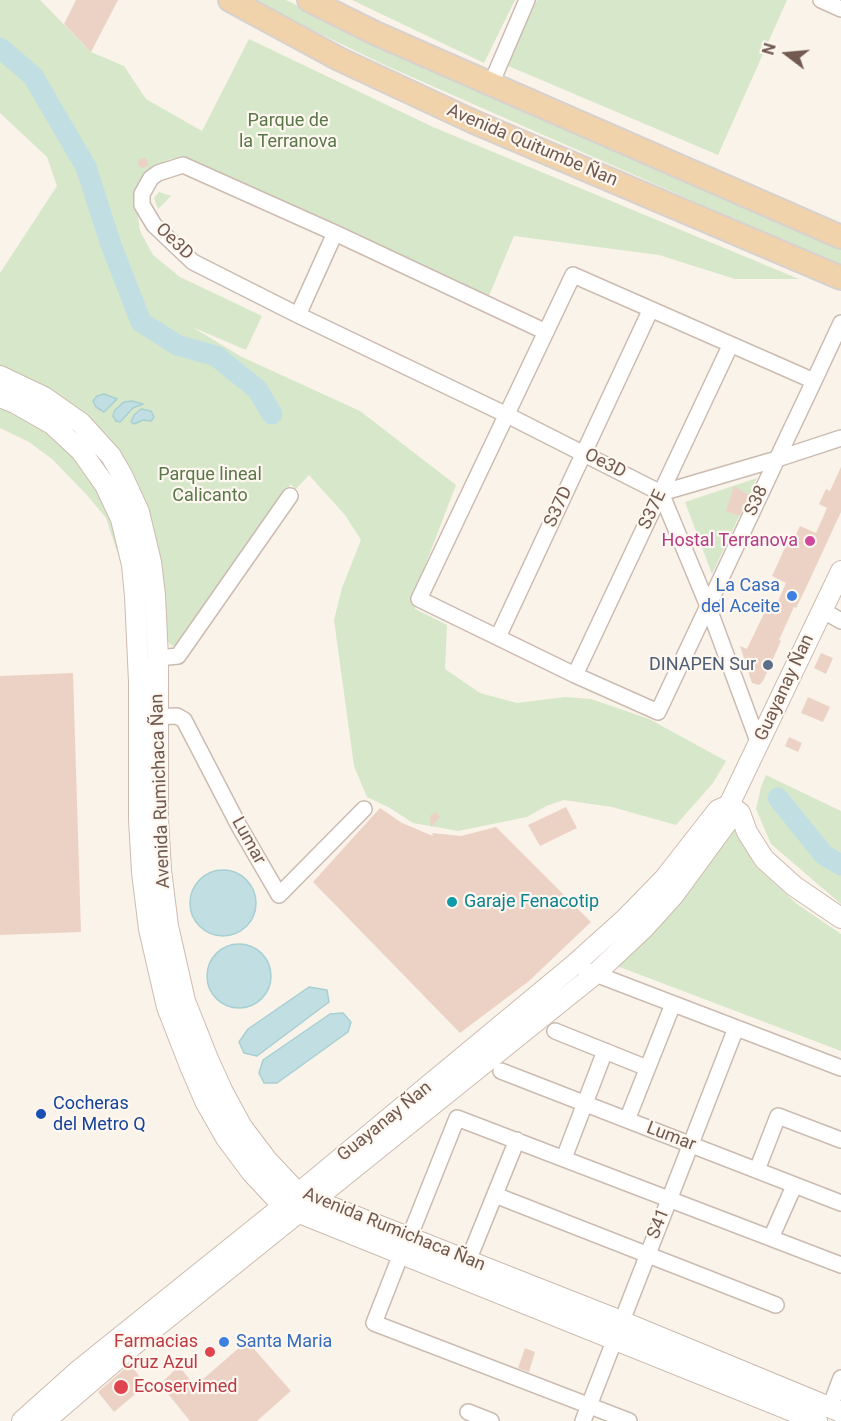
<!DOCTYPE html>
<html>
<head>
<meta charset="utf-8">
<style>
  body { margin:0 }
  #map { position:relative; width:841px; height:1421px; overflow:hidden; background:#faf3ea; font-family:Roboto,sans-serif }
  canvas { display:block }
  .north { position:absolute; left:757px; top:24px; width:60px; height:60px; -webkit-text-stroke:4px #fdf7f0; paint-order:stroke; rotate:286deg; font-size:16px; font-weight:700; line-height:24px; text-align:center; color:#725a50 }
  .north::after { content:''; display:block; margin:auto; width:21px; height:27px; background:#725a50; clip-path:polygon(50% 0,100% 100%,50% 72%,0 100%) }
</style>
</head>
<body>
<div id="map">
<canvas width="841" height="1421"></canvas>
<div class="north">N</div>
</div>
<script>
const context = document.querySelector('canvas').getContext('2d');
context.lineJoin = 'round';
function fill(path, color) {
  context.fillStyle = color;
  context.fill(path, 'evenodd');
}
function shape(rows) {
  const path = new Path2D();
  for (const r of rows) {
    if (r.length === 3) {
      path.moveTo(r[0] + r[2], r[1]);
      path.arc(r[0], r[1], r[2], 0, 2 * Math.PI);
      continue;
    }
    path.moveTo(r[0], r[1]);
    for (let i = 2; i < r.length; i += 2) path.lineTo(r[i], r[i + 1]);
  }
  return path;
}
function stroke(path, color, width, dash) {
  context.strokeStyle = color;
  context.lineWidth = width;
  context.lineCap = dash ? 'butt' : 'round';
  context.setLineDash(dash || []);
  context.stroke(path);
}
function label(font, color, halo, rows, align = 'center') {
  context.font = font + ' Roboto,sans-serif';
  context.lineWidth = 4.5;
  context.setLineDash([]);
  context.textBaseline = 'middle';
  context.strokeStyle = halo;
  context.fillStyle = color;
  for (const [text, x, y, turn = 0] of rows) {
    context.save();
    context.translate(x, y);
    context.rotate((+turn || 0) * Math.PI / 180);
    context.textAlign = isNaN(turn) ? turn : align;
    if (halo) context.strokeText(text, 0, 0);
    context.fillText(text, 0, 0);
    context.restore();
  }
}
fill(shape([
  [0,0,40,0,91,52,124,66,146,99,202,131,249,39,433,127,799,279,735,279,659,255,514,236,488,298,231,181,177,158,170,159,160,165,139,184,137,209,140,231,153,255,180,277,262,316,246,350,192,327,242,357,360,411,456,485,416,589,415,609,447,625,445,669,480,693,517,703,565,697,591,699,649,719,726,761,713,783,676,825,612,807,564,800,546,806,527,817,458,831,413,823,390,808,367,797,354,766,334,620,342,588,361,540,345,515,309,475,295,490,291,484,181,644,172,646,165,639,162,625,160,553,146,504,130,470,113,443,79,409,51,389,0,368,0,273,57,186,47,157,0,113],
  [250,0,286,0,373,42,841,240,841,266,389,67],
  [352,0,515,0,484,63],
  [537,0,787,0,718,155,506,65],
  [159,192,171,196,158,209,154,198],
  [0,406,25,416,47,432,64,446,91,475,111,513,124,573,106,518,86,494,52,459,29,442,0,428],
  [757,478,712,574,685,502],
  [766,775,841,811,841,904,771,844,756,809,761,787],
  [736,827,755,866,797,904,841,934,841,1051,617,966]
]), '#d7e7ca');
const water = shape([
  [104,394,117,399,104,412,96,407,93,401,97,396,104,394],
  [132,401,143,404,133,408,120,422,116,421,113,416,115,410,124,402,132,401],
  [141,409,151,411,154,417,151,421,143,420,134,424,131,422,134,415,141,409],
  [223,903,33],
  [239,976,32],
  [309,987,327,990,329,1002,257,1056,244,1053,239,1042,248,1029,309,987],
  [343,1013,351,1022,348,1032,277,1083,264,1083,259,1073,263,1060,330,1014,343,1013]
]);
fill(water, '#c1dfe2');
stroke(water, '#a8cfd2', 1.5);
stroke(shape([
  [0,48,33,76,86,167,111,245,141,322,177,345,216,356,257,389,272,414],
  [778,798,824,855,841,865]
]), '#c1dfe2', 21);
fill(shape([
  [76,0,118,0,91,52,64,24],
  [143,163,5],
  [841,467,841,512,804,592,796,608,794,607,779,640,781,641,763,681,759,685,752,683,740,646,747,649,768,605,775,608,786,583,772,576,783,552,788,542,792,543,800,526,816,533,827,508,819,504,826,489,830,491],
  [734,486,749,495,740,516,726,511],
  [821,653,833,658,826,674,814,668],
  [73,673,81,932,0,935,0,676],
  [808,697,830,707,823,722,801,713],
  [789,737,802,743,798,752,785,746],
  [566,807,577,828,540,846,528,825],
  [380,808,402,823,433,836,432,833,461,836,496,827,591,922,529,981,460,1033,313,882],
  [436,812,440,817,431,827,430,816],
  [247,1341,291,1391,257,1421,190,1421,160,1384,179,1366,195,1386],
  [525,1348,535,1352,529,1372,518,1368],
  [130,1364,146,1385,114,1412,98,1392]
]), '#ecd2c5');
const street = shape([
  [821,0,841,9],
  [491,84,527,0],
  [298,315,335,233],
  [546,332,335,233,183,165,158,173,151,178,142,194,142,205,154,225,193,262,298,315,507,415,661,493],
  [814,381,573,275,419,599,575,675,658,712,708,606,777,459,814,381,841,323],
  [661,493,708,606,759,744],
  [661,493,777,459,841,438],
  [822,610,841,621],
  [498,637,650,311],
  [158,658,178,656,290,496],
  [575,675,730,346],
  [148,717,177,716,184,720,239,826,279,895,364,809],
  [585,970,841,1068],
  [555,1031,647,1068],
  [501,1071,841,1203],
  [627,1120,673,1004],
  [564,1158,605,1051],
  [757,1170,778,1116,841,1140],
  [495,1195,776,1305],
  [409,1238,457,1118,841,1265],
  [771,1238,794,1186],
  [401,1254,374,1323,629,1421],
  [468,1261,517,1140],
  [830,1407,841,1378],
  [468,1412,491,1421],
  [583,1421,736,1028]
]);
const secondary = shape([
  [0,376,44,397,81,423,111,456,122,475,139,512,151,562,155,595,158,658,158,819,161,870,168,926,185,1001,208,1059,223,1092,242,1127,267,1160,298,1193,314,1200,621,1321,841,1412],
  [0,397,15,403,52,424,81,451,105,485,121,519,132,565,135,596,139,682,139,820,142,872,149,929,167,1007,190,1066,205,1101,226,1138,252,1173,283,1206,297,1212,817,1421],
  [729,805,740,813,747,832,764,859,794,886,841,918],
  [22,1421,79,1370,283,1206,575,964,625,919,664,879,718,810,729,805],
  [45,1421,135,1344,594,975,643,929,673,896,728,821,729,805,841,571]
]);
const primary = shape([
  [230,0,339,59,474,122,841,278],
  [309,0,375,33,491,84,841,237]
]);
stroke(street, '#cbbbb1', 18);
stroke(secondary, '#cdbbaf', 22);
stroke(primary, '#d8d1ce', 26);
stroke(street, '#fff', 15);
stroke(secondary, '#fff', 20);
stroke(primary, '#f0d2ab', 22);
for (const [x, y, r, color] of [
  [810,541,6,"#d1479c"],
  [792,596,6,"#3f7fe0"],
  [768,665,6,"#5c6f8a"],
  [452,902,6,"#0f9aa8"],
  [41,1114,6,"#1a4fb4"],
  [224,1342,6,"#3f7fe0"],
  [210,1352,6,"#e0444e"],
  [121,1387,8,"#e0444e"]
]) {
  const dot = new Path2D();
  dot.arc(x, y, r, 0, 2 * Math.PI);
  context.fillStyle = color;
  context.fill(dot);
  stroke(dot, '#fdf7f0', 2);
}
label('18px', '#5a774a', '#fdf7f0', [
  ["Parque de",288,121],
  ["la Terranova",288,142],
  ["Parque lineal",210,475],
  ["Calicanto",210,496]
]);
label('18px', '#725a50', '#fdf7f0', [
  ["Avenida Quitumbe Ñan",532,146,23],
  ["Oe3D",174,242,44],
  ["Oe3D",605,464,27],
  ["S38",757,501,-65],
  ["S37D",559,507,-65],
  ["S37E",653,510,-65],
  ["Guayanay Ñan",785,688,-65],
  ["Avenida Rumichaca Ñan",161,791,-92],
  ["Lumar",248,841,61],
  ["Guayanay Ñan",385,1122,-39],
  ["Lumar",671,1137,21],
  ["S41",659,1224,-68],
  ["Avenida Rumichaca Ñan",394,1230,22]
]);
label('18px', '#b23c85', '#fdf7f0', [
  ["Hostal Terranova",798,541]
], 'right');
label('18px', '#366cbe', '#fdf7f0', [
  ["La Casa",780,586],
  ["del Aceite",780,607],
  ["Santa Maria",236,1342,"left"]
], 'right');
label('18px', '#4e5e75', '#fdf7f0', [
  ["DINAPEN Sur",756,665]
], 'right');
label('18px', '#0d838f', '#fdf7f0', [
  ["Garaje Fenacotip",464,902]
], 'left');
label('18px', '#164399', '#fdf7f0', [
  ["Cocheras",53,1104],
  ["del Metro Q",53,1125]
], 'left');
label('18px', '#be3a42', '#fdf7f0', [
  ["Farmacias",198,1342],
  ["Cruz Azul",198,1363],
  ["Ecoservimed",134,1387,"left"]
], 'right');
</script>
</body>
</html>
